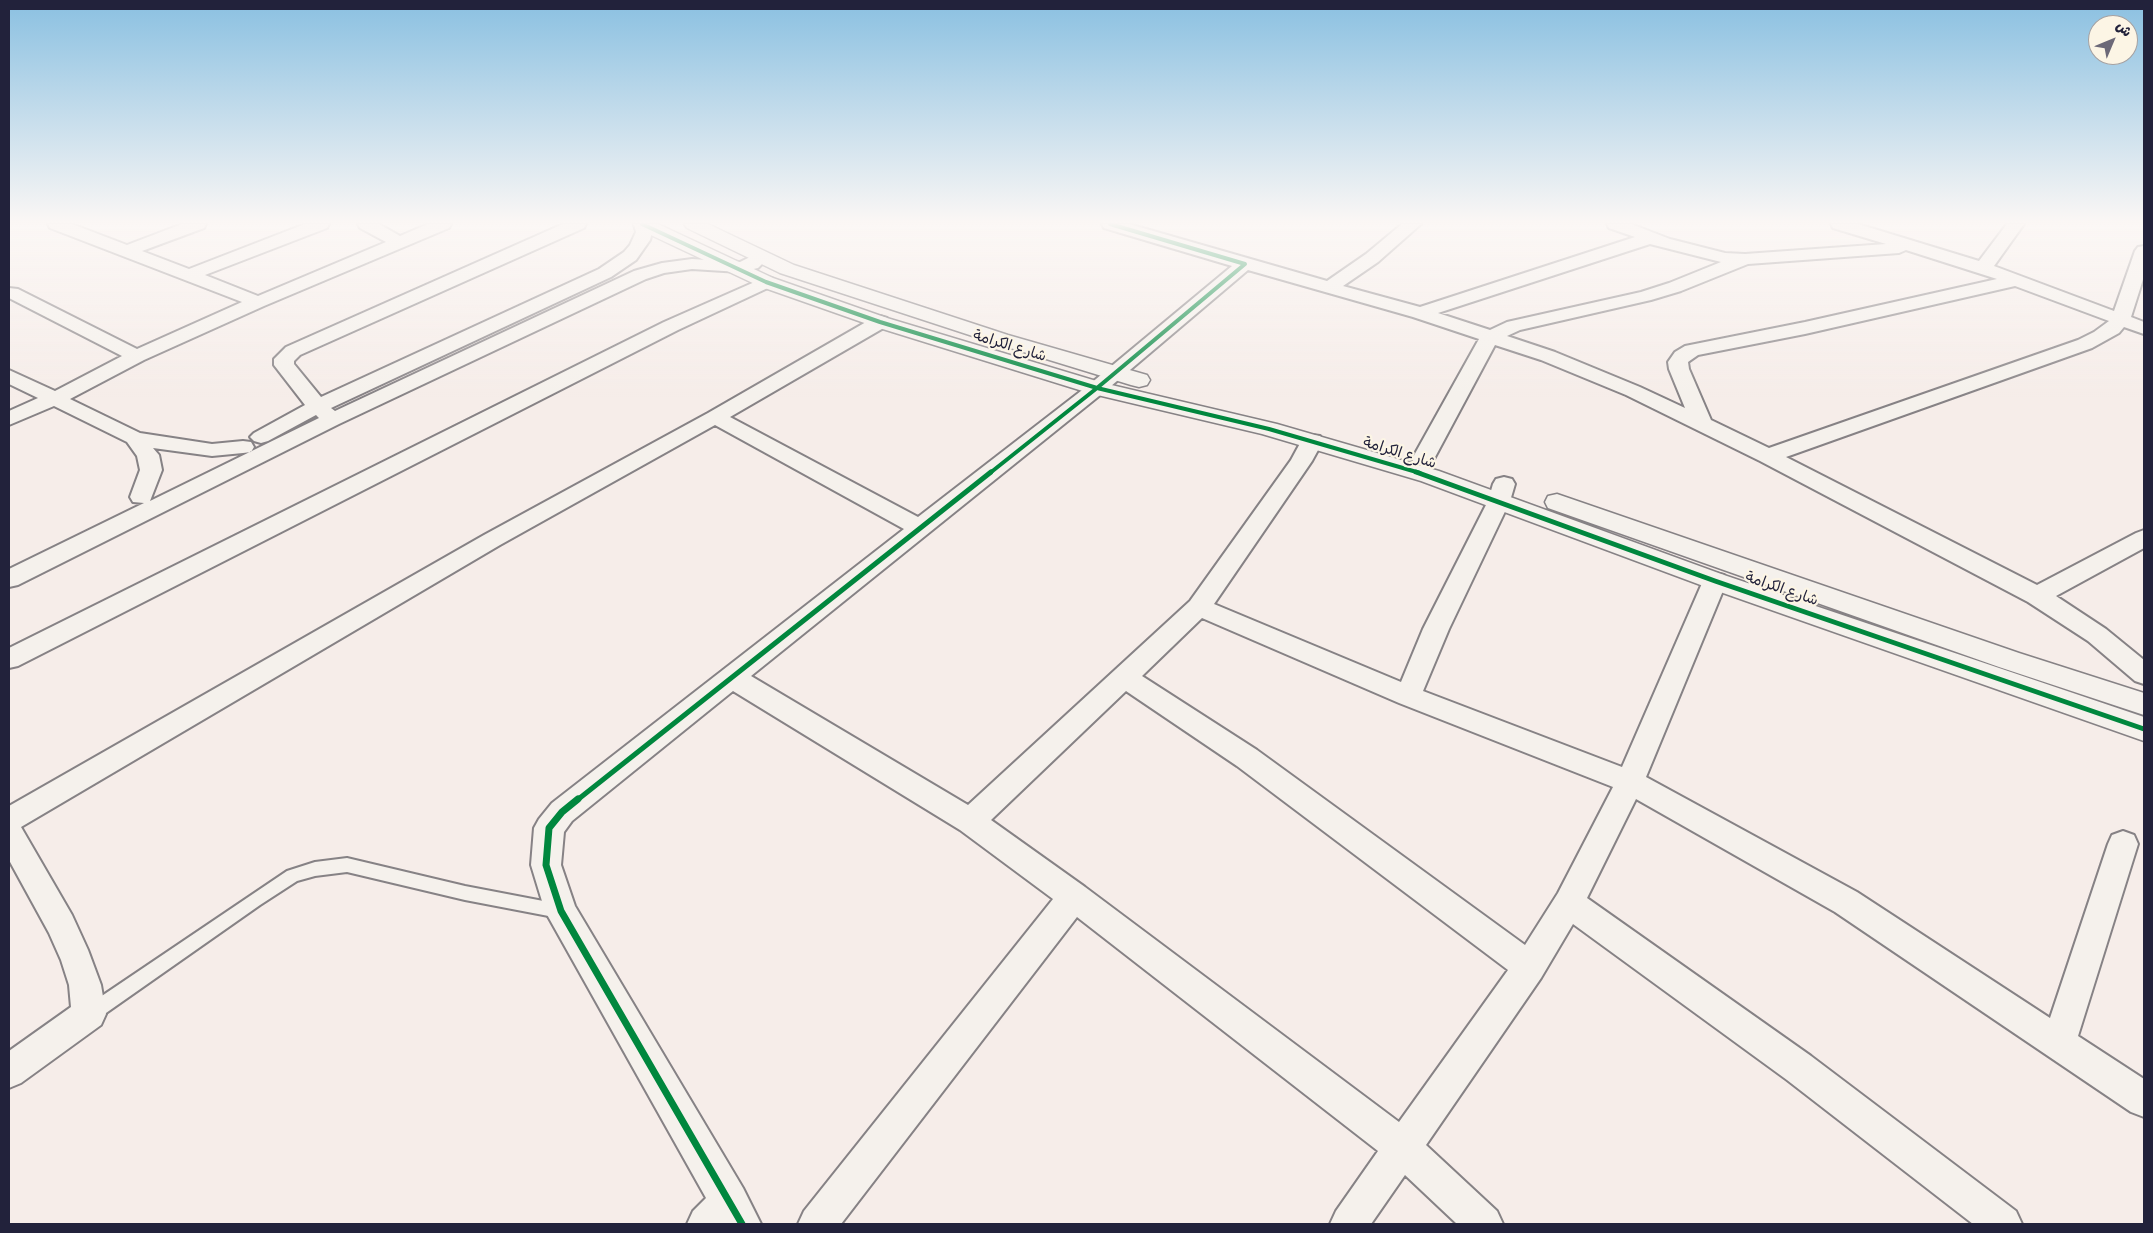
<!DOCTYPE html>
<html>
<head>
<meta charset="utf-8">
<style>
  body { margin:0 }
  #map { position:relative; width:2153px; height:1233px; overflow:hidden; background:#f6ede9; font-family:Dekko,"Playpen Sans Arabic",sans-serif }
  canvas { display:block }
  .frame { position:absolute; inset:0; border:10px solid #22223b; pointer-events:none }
  .north { position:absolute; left:2088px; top:15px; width:50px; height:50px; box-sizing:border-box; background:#fcf5e5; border:1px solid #a5a1a1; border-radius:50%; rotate:45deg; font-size:14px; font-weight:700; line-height:20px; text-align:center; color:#22223b }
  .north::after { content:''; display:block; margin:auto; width:18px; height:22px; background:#6c6978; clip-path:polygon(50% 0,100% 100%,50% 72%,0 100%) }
</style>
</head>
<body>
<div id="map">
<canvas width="2153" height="1233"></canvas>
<div class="frame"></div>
<div class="north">ش</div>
</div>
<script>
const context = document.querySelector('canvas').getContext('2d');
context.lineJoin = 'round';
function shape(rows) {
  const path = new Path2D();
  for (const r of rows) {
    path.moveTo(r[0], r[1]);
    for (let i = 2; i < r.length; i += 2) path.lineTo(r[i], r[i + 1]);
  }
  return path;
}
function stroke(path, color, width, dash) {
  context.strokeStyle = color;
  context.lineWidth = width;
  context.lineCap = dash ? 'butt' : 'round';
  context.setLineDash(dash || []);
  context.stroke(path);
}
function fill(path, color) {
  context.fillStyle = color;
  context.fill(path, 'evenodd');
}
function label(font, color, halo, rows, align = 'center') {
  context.font = font + ' Dekko,"Playpen Sans Arabic",sans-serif';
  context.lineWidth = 4.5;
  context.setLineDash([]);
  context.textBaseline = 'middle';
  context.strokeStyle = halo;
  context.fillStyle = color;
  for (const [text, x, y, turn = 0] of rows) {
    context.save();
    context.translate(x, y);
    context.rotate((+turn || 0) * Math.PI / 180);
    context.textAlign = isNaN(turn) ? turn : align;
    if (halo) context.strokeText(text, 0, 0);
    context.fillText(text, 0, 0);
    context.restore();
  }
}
const service = shape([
  [347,858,465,886,559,904,565,906,567,911,565,916,559,918,465,900,347,872,315,876,297,881,260,905,96,1020,90,1022,84,1020,82,1014,84,1008,287,871,315,862,347,858]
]);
const minor = shape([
  [48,224,72,224,127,245,182,224,206,224,204,228,142,251,189,269,305,224,329,224,327,228,205,275,258,296,386,242,360,228,358,224,379,224,400,236,428,224,451,224,449,228,264,306,144,360,70,399,140,433,212,444,243,441,251,442,254,447,251,452,243,453,212,456,153,448,159,455,162,470,150,501,319,418,316,415,268,441,261,443,254,441,250,437,254,433,305,405,274,365,274,359,286,347,563,224,586,224,584,228,300,355,294,361,294,364,321,397,599,269,624,252,630,245,636,232,634,224,650,224,652,232,650,240,636,260,611,277,331,408,335,411,634,271,662,263,692,259,740,262,760,252,766,253,769,257,758,268,740,272,692,269,664,273,646,279,339,424,18,585,9,587,9,569,144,503,133,502,130,497,140,470,137,456,127,442,54,406,9,425,9,411,38,398,9,384,9,370,55,391,122,356,9,298,9,288,18,289,137,349,242,302,50,228,48,224],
  [1102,224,1129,224,1327,281,1366,254,1402,224,1421,224,1378,262,1343,286,1420,307,1635,237,1609,228,1607,224,1631,224,1670,239,1725,253,1745,254,1886,244,1833,228,1831,224,1858,224,1979,261,2007,224,2024,224,1994,266,2114,311,2135,251,2138,247,2144,246,2144,276,2131,317,2144,322,2144,334,2124,327,2119,333,2092,348,1786,457,2037,585,2136,533,2144,530,2144,548,2056,596,2106,629,2144,660,2144,684,2135,681,2088,641,2028,602,1760,461,1626,395,1541,360,1495,345,1434,459,1431,464,1423,466,1415,464,1412,459,1479,339,1413,317,1248,270,1104,392,751,676,968,805,1190,601,1291,460,1304,436,1312,435,1320,436,1323,441,1312,461,1214,604,1401,682,1423,629,1488,501,1493,484,1496,479,1504,477,1512,479,1515,484,1510,501,1449,629,1423,691,1622,767,1703,581,1706,575,1715,573,1724,575,1727,581,1646,777,1857,892,2050,1018,2108,844,2112,835,2123,831,2134,835,2138,844,2078,1036,2144,1079,2144,1117,2131,1112,1835,912,1636,799,1587,898,1811,1056,2016,1211,2022,1224,1973,1224,1787,1080,1573,924,1541,978,1426,1145,1497,1211,1503,1224,1457,1224,1405,1175,1371,1224,1330,1224,1336,1211,1378,1151,1077,917,841,1224,798,1224,804,1211,1053,899,960,830,733,691,572,821,564,832,561,865,575,906,743,1188,761,1224,687,1224,693,1211,706,1198,545,911,531,865,534,828,539,819,552,803,904,529,715,425,500,545,21,827,72,915,88,950,101,985,106,1014,101,1025,21,1083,9,1088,9,1051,71,1007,69,985,61,960,49,933,9,860,9,806,484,535,708,413,873,318,880,316,887,318,889,322,887,326,730,417,918,517,1090,384,1232,266,1104,228,1102,224],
  [1650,244,1721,262,1669,283,1641,292,1507,322,1490,330,1438,313,1650,244],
  [1906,250,1997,279,1805,322,1685,346,1675,352,1668,362,1669,369,1685,408,1640,387,1555,352,1507,336,1520,330,1651,300,1681,291,1748,264,1899,253,1906,250],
  [2015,286,2109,321,2094,332,2078,340,1769,448,1711,420,1689,369,1688,362,1698,355,1805,334,2015,286],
  [1202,618,1399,703,1613,787,1558,893,1525,945,1257,750,1142,676,1202,618],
  [1126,691,1237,766,1508,970,1399,1122,1085,887,991,820,1126,691],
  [766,277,772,278,775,282,772,286,678,330,18,666,9,668,9,648,664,322,766,277]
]);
const tertiary = shape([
  [633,224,658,224,773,278,887,318,1103,383,1277,424,1439,471,1724,575,2144,717,2144,741,1706,587,1421,481,1262,434,1089,393,873,326,759,286,636,228,633,224],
  [684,224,708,224,794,265,1008,335,1147,375,1150,380,1147,385,1139,387,1131,385,994,343,780,273,687,228,684,224],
  [1557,494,2019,653,2144,693,2144,715,1999,667,1548,508,1545,502,1548,496,1557,494]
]);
stroke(service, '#868285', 4);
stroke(minor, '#868285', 4);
stroke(tertiary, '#868285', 3);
fill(service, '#f5f1ec');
fill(minor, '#f5f1ec');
fill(tertiary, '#f5f1ec');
stroke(shape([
  [642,224,766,282,880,322,1097,388,1269,429,1420,473],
  [990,473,1097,388,1245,264,1110,224]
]), '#00873e', 4);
stroke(shape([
  [1416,472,1715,581,2144,729],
  [576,801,991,472]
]), '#00873e', 5);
stroke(shape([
  [578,799,562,812,549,828,546,865,561,911,742,1224]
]), '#00873e', 7);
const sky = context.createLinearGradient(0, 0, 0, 397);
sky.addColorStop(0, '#8ac0e1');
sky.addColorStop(0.56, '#fbf7f5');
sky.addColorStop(1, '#fbf7f500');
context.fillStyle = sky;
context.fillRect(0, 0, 2153, 397);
label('15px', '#22223b', '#fcf5e5', [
  ["شارع الكرامة",1009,348,17],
  ["شارع الكرامة",1399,455,17],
  ["شارع الكرامة",1781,591,19]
]);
</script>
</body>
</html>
